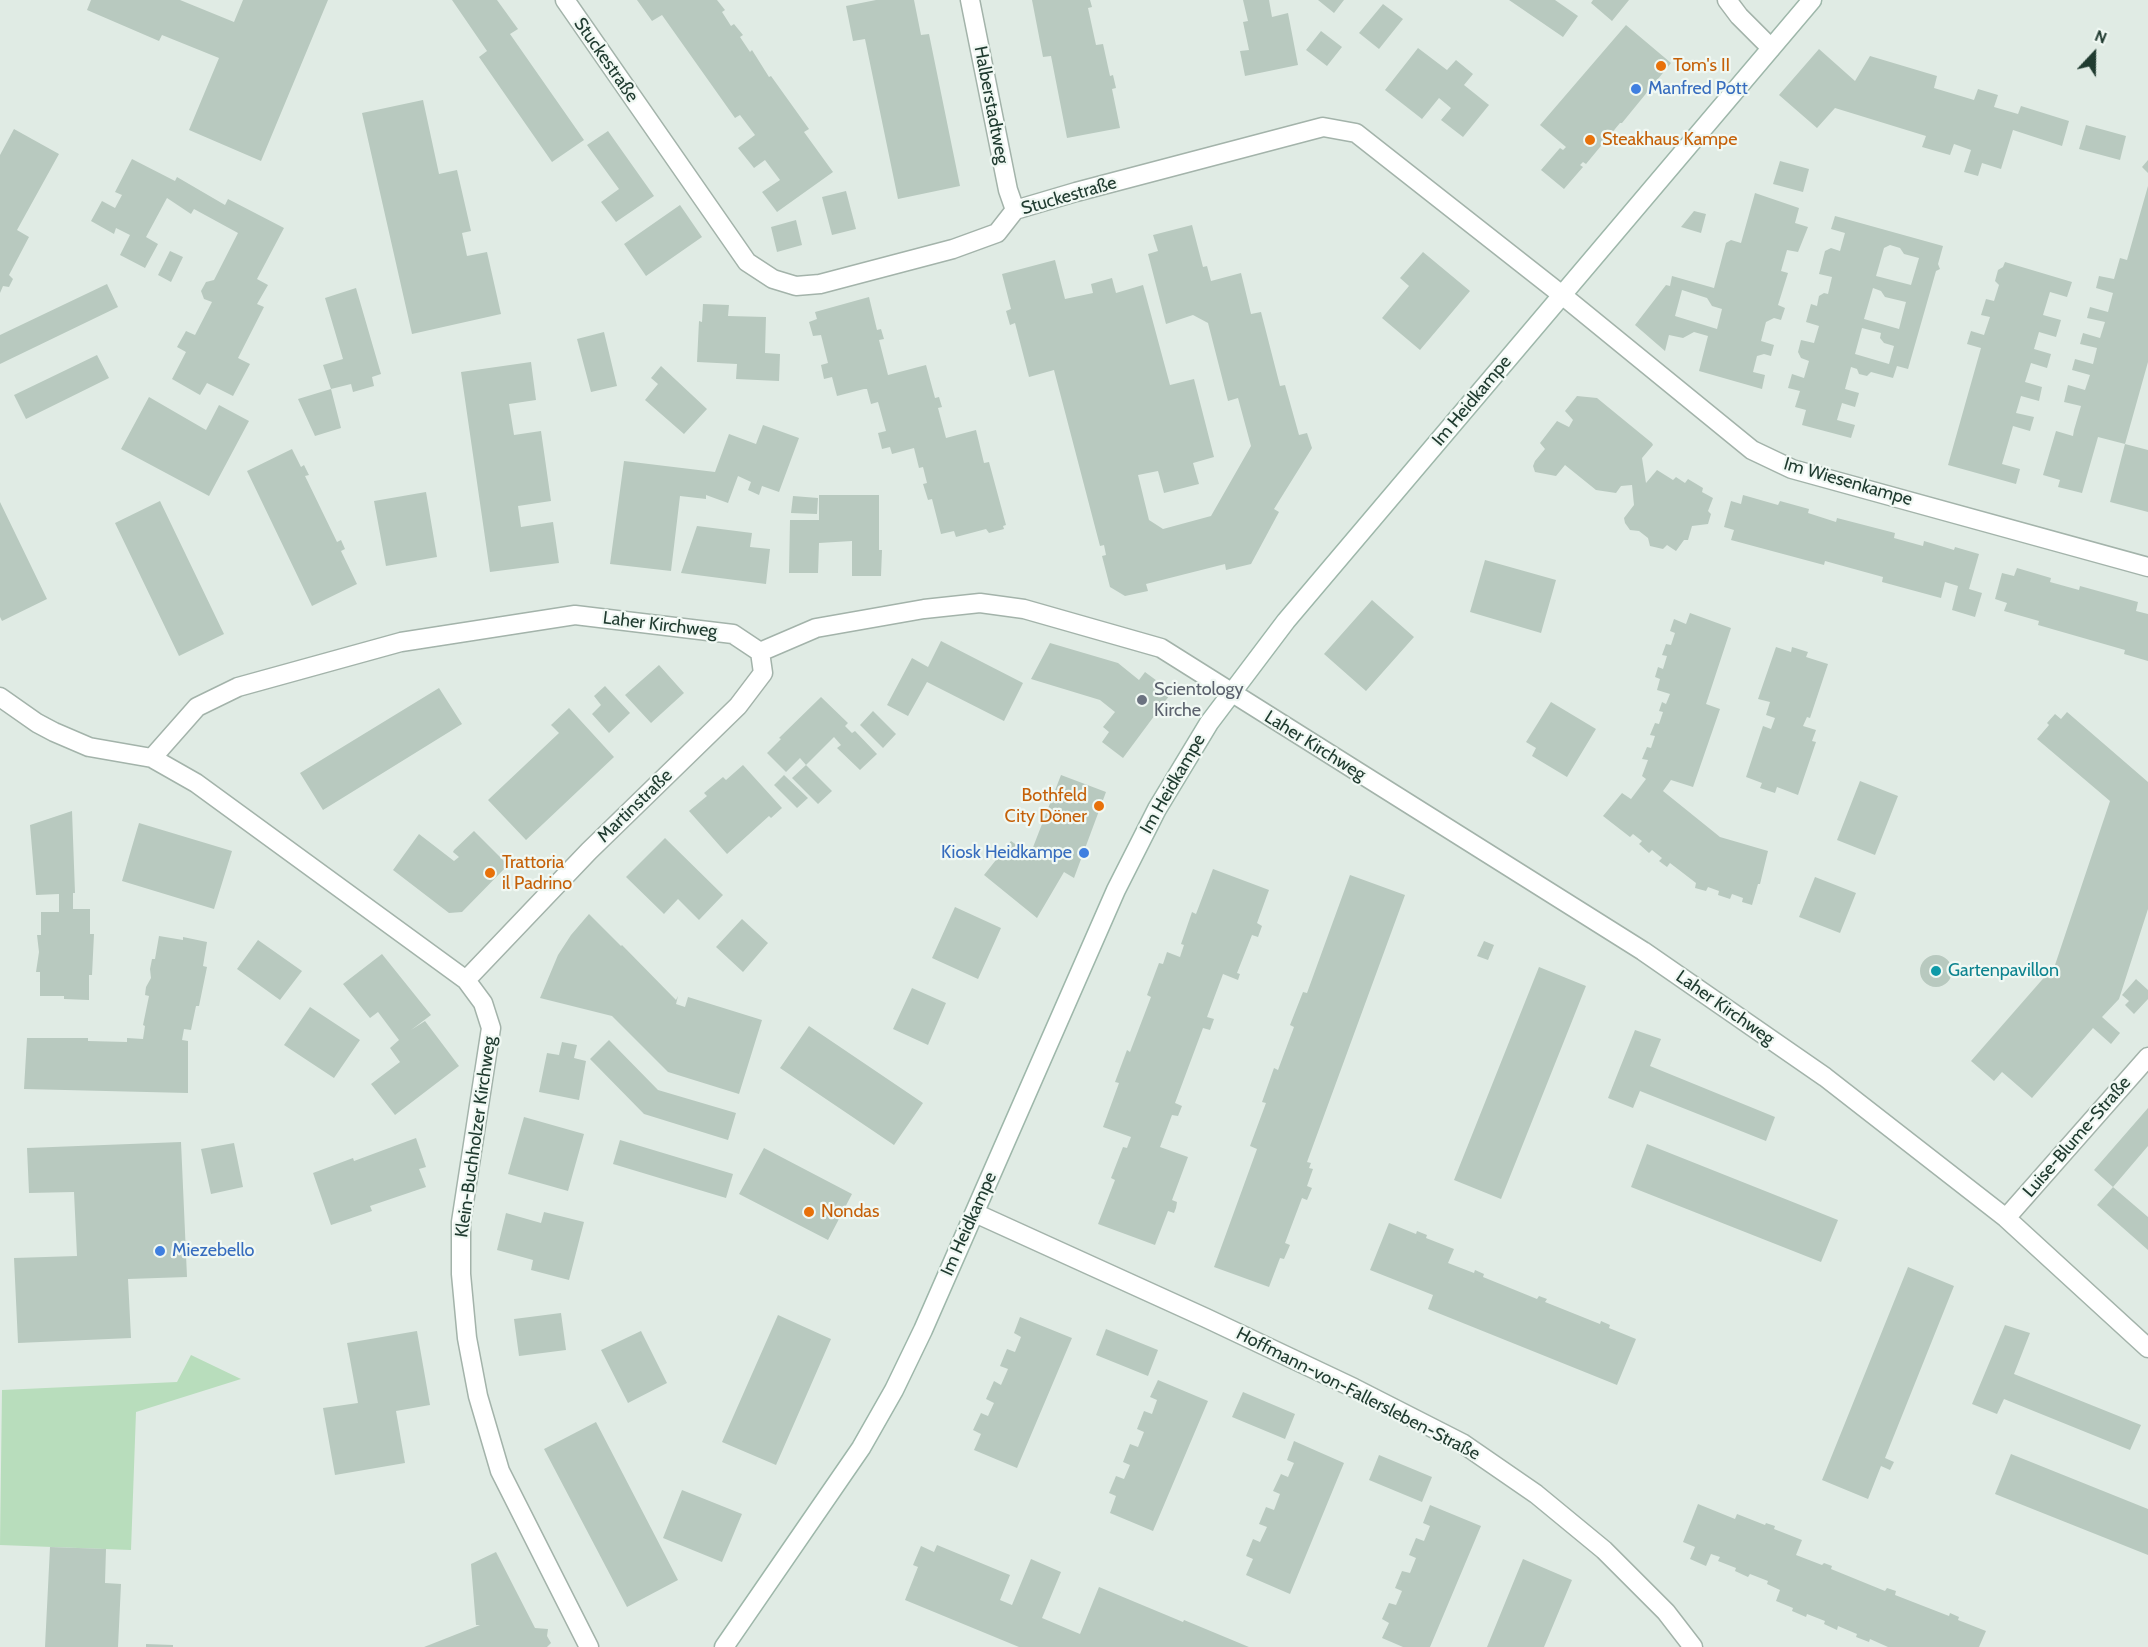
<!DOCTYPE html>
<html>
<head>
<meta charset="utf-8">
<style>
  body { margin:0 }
  #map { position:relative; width:2148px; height:1647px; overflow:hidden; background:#e0ebe4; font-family:Cabin,sans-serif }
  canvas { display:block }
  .north { position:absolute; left:2064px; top:24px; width:60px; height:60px; -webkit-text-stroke:4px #f0f8f3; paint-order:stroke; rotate:22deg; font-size:16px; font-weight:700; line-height:24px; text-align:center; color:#203b30 }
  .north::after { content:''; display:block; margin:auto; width:21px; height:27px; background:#203b30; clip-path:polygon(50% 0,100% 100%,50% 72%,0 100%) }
</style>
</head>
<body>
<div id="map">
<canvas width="2148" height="1647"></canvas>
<div class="north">N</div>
</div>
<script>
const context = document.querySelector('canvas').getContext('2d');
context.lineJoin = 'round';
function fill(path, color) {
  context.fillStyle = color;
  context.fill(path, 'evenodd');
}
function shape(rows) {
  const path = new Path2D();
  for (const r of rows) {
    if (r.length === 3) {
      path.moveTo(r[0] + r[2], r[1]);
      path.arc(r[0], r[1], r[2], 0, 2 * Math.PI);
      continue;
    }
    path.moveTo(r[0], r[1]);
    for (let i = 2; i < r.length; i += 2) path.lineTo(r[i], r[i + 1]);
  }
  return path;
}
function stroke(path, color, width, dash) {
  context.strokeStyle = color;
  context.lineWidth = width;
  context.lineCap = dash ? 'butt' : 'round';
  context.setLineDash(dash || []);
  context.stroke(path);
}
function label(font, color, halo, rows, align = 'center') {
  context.font = font + ' Cabin,sans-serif';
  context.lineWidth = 4.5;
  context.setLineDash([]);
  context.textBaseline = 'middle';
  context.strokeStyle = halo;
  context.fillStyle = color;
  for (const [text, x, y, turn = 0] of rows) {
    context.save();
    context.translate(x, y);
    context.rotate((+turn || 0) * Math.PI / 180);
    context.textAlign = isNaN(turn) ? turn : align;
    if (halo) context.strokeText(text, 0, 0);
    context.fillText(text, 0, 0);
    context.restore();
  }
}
fill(shape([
  [191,1355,241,1379,136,1412,131,1550,0,1545,2,1390,177,1382]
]), '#b8ddbc');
fill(shape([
  [91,0,180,0,234,22,243,0,328,0,261,161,189,130,219,58,162,35,159,41,87,10],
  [452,0,497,0,518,29,510,34,584,140,552,162,479,57,487,51],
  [637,0,717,0,725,10,722,12,731,26,734,24,743,35,740,37,750,52,752,50,769,77,771,76,809,129,804,132,833,172,777,212,762,192,780,180,765,160,754,168,738,148,755,135,740,115,735,118,662,15,652,21],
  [876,0,914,0,921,35,929,34,960,186,898,199,865,39,853,41,846,6],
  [1032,0,1090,0,1092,7,1088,8,1096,45,1103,44,1110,76,1113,75,1116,88,1112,89,1120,128,1067,138,1051,56,1043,57],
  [1243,0,1269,0,1272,17,1288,13,1298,65,1245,76,1240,51,1249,50,1243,22,1248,21],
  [1318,0,1344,0,1334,13],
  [1509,0,1555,0,1578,16,1563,37],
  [1593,0,1629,0,1612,21,1591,3],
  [1383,4,1403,19,1379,49,1359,33],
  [1626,25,1671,63,1622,123,1620,123,1586,164,1583,162,1580,165,1583,167,1564,189,1541,170,1560,148,1563,150,1566,147,1540,125],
  [1321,31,1342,47,1327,66,1306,50],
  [1418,48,1447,70,1456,60,1473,74,1464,85,1489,105,1463,137,1441,120,1451,108,1439,98,1422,119,1385,90],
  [1819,49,1855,81,1870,56,1937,76,1934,88,1974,100,1978,89,1998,95,1994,107,2018,114,2021,106,2069,121,2062,146,2013,130,2001,169,1982,163,1978,176,1964,172,1971,150,1954,144,1950,155,1922,147,1926,136,1835,108,1817,128,1779,95],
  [423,100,439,174,457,170,471,231,462,233,467,256,487,252,501,314,412,334,362,113],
  [2086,125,2126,136,2120,160,2079,149],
  [14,129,59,154,17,230,29,237,9,275,13,279,9,287,3,286,0,293,0,155],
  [608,131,654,196,616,222,601,202,619,189,587,145],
  [132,159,175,181,177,177,225,205,228,199,284,228,257,279,268,285,257,304,264,307,238,358,250,364,233,396,207,383,200,395,172,379,186,352,177,347,186,331,195,335,212,302,204,299,201,291,206,282,214,280,238,233,194,209,191,214,167,198,146,237,158,244,145,268,120,255,130,235,116,228,114,234,91,221,102,201,115,208,122,195,115,192],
  [2148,160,2148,173,2142,167],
  [1780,161,1809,169,1803,192,1773,184],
  [2148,186,2148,362,2125,444,2098,437,2082,493,2058,487,2060,480,2043,475,2056,431,2073,436,2074,430,2081,406,2064,402,2068,385,2085,390,2090,375,2072,370,2075,359,2093,364,2097,348,2080,344,2083,333,2100,338,2105,322,2087,318,2090,307,2108,312,2113,293,2096,288,2099,276,2114,279,2120,258,2127,260],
  [846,191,856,229,832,235,822,197],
  [1755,193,1799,208,1795,223,1808,227,1798,252,1787,250,1781,271,1788,273,1778,305,1785,308,1781,320,1774,318,1766,322,1761,341,1774,345,1771,356,1764,354,1757,356,1753,372,1765,375,1762,389,1699,371,1708,336,1694,332,1683,338,1669,335,1665,351,1635,325,1666,285,1670,286,1672,276,1714,288,1726,243,1731,240,1741,243],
  [1682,290,1707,298,1712,306,1722,309,1717,329,1675,316],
  [680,205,702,237,646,276,624,244],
  [1694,211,1706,214,1701,233,1681,227],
  [1835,216,1943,246,1938,264,1940,269,1936,271,1908,369,1897,366,1893,378,1871,372,1867,376,1859,374,1857,369,1851,367,1845,389,1859,393,1855,407,1842,403,1837,420,1855,425,1851,438,1802,425,1806,410,1795,407,1800,391,1788,388,1792,374,1804,378,1809,361,1801,358,1798,352,1801,340,1814,343,1819,326,1806,322,1811,304,1817,306,1819,296,1824,293,1828,294,1832,277,1819,274,1825,251,1831,248,1840,251,1845,233,1831,229],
  [1890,245,1900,248,1904,254,1919,258,1911,285,1876,276,1884,248],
  [1873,288,1881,291,1885,297,1906,302,1899,329,1864,319],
  [1862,328,1881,333,1880,338,1884,343,1894,346,1889,364,1855,354],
  [796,220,802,245,777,252,771,227],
  [1192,225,1203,267,1207,266,1211,281,1241,273,1251,314,1261,312,1280,386,1285,385,1299,435,1307,433,1312,448,1274,509,1279,512,1251,564,1226,570,1225,564,1146,584,1148,591,1125,596,1110,587,1102,556,1106,555,1104,545,1100,546,1054,370,1029,377,1015,323,1010,325,1006,311,1011,309,1002,274,1055,260,1065,299,1093,293,1091,284,1112,278,1116,293,1143,285,1170,385,1194,379,1214,457,1193,463,1199,484,1164,493,1158,471,1138,475,1149,520,1163,529,1211,516,1251,446,1238,398,1228,401,1208,323,1193,315,1166,324,1148,254,1158,251,1153,235],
  [170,251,183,257,171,282,158,275],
  [1423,252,1470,291,1420,350,1382,318,1409,286,1400,278],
  [2005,262,2072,282,2067,297,2050,292,2043,315,2061,320,2056,337,2039,332,2034,349,2051,354,2047,368,2031,363,2025,382,2042,387,2039,401,2021,396,2016,413,2034,417,2030,431,2013,426,2002,464,2020,469,2016,484,1948,465,1981,348,1967,344,1971,331,1984,335,1990,317,1981,315,1986,299,1994,301,1999,285,1995,281,1998,270,2003,267],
  [107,284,118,307,0,364,0,335],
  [356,288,381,374,372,377,374,386,353,392,351,384,331,389,323,365,343,359,325,298],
  [869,297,877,330,881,329,884,339,879,340,888,375,926,365,935,398,939,397,942,407,938,408,946,438,976,430,984,463,989,462,1006,525,1003,526,1004,529,989,533,986,529,956,537,954,531,941,534,932,499,928,500,923,484,927,483,923,467,919,468,914,448,892,454,890,447,882,449,878,433,886,431,878,402,871,404,867,389,864,389,837,396,832,377,824,379,821,365,828,363,821,335,813,336,809,322,817,319,815,312],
  [703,304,729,305,728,316,766,317,765,353,780,354,779,381,736,379,737,364,697,362,699,321,702,322],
  [604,332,617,386,591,392,577,339],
  [97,355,109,378,26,419,14,395],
  [531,362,536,400,509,404,514,435,541,431,551,501,518,506,521,527,553,522,559,563,490,572,461,372],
  [661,366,707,409,684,434,645,400,658,384,651,378],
  [331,389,341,428,315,436,298,399],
  [1577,396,1597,398,1652,443,1653,445,1642,458,1646,483,1657,470,1673,480,1676,477,1685,483,1688,479,1703,488,1702,492,1713,498,1708,511,1711,514,1708,524,1692,526,1688,540,1684,540,1676,551,1667,545,1663,549,1650,546,1648,538,1639,531,1630,530,1625,523,1624,518,1634,505,1632,485,1621,486,1616,493,1596,490,1565,465,1556,476,1535,472,1533,466,1535,461,1545,449,1540,443,1557,421,1569,427,1573,420,1565,411],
  [149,397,206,430,219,405,249,421,209,496,121,449],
  [763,425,799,438,779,492,762,486,759,495,748,490,751,482,738,476,728,503,706,495,706,499,680,496,671,571,610,564,624,461,715,472,729,434,756,444],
  [2125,444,2148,450,2148,512,2110,502],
  [292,449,301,467,304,465,309,475,305,476,337,542,341,540,345,549,341,551,357,584,312,606,247,471],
  [426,492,437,557,386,566,374,501],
  [819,495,879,495,879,550,882,550,881,576,852,576,852,541,819,543,818,573,789,573,790,520,819,520],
  [1743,495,1778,505,1780,501,1809,509,1808,513,1836,522,1837,518,1895,533,1894,538,1923,546,1924,541,1954,550,1955,547,1979,554,1969,589,1982,593,1975,617,1952,610,1958,586,1945,582,1941,598,1882,582,1883,577,1825,561,1824,565,1731,540,1734,530,1724,527,1731,501,1741,504],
  [793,496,818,498,817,514,791,513],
  [160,501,224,634,179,656,115,523],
  [0,502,47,599,2,621,0,617],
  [697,526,752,533,750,547,770,549,766,584,681,573],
  [1485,560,1556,580,1541,633,1470,612],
  [2017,568,2051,578,2050,582,2079,590,2080,586,2138,602,2136,611,2148,614,2148,661,2124,654,2125,650,2038,625,2039,621,2004,611,2007,603,1995,599,2002,573,2014,576],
  [1372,600,1414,637,1366,691,1324,654],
  [1690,613,1731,628,1706,704,1720,709,1693,787,1671,780,1663,791,1720,837,1768,851,1760,884,1758,884,1752,905,1742,902,1743,898,1732,894,1730,899,1718,895,1719,891,1708,887,1706,891,1695,888,1696,883,1670,863,1667,867,1659,861,1662,858,1652,850,1649,853,1639,844,1642,841,1633,834,1630,837,1603,816,1622,793,1631,799,1646,779,1642,776,1648,760,1642,759,1647,747,1651,748,1655,736,1650,735,1655,723,1659,724,1663,712,1659,711,1662,702,1666,704,1670,694,1657,690,1660,679,1655,677,1658,667,1663,669,1667,656,1662,655,1666,644,1671,645,1675,633,1670,631,1674,619,1686,624],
  [941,641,1023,683,1004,721,927,682,908,716,887,705,912,658,928,667],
  [1050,643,1118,663,1139,680,1145,672,1172,692,1123,758,1102,742,1109,732,1103,727,1115,712,1100,700,1031,679],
  [1776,647,1791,652,1792,647,1808,652,1806,657,1828,664,1810,718,1807,717,1803,726,1816,730,1812,741,1816,742,1798,795,1777,787,1775,793,1760,788,1762,783,1746,777,1763,726,1771,729,1775,718,1766,715,1770,702,1758,699],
  [659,665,684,693,651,723,625,695],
  [605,686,630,713,609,733,592,714,601,705,594,696],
  [439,688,462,724,323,810,300,773],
  [821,697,848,723,845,726,852,733,855,731,877,754,860,770,837,748,841,745,834,737,806,765,800,758,786,772,767,753,781,739,779,738],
  [1551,702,1596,729,1567,777,1532,756,1536,748,1526,742],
  [569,708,614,757,526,840,488,800,559,733,551,725],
  [873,711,896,734,883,748,860,725],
  [2067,712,2148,782,2148,909,2119,999,2102,1017,2120,1033,2111,1044,2093,1028,2032,1098,2002,1072,1994,1081,1971,1061,2055,965,2110,801,2037,739,2049,725,2047,723,2055,714,2061,719],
  [743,765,782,808,771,818,769,816,727,854,689,811,707,796,704,793,723,777,726,780],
  [806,765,832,791,818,804,792,778],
  [784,775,808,798,797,808,774,785],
  [1061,775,1106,792,1074,878,1064,872,1037,918,984,875,1011,841,1030,855],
  [1860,781,1898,796,1875,855,1837,840],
  [72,811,75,893,73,893,73,909,90,909,90,934,94,934,92,975,89,975,89,1000,64,999,64,996,40,996,40,972,36,972,39,952,37,935,41,935,41,912,59,912,59,894,36,895,30,825],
  [139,823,232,851,214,909,122,881],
  [474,831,508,865,462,912,449,913,393,870,419,834,454,861,459,857,453,852,454,850],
  [665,838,723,895,699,920,678,899,664,914,626,877],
  [1213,869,1269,890,1257,923,1262,926,1258,937,1252,935,1237,973,1240,974,1238,980,1223,974,1207,1017,1214,1019,1210,1030,1203,1028,1175,1103,1182,1106,1178,1116,1172,1115,1160,1147,1188,1157,1172,1200,1177,1202,1176,1208,1174,1213,1168,1211,1155,1245,1098,1224,1115,1180,1111,1178,1123,1147,1127,1148,1131,1137,1103,1127,1119,1083,1115,1082,1127,1050,1130,1052,1151,997,1147,995,1159,963,1163,964,1167,952,1180,957,1184,945,1181,944,1192,912,1196,914],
  [1350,875,1405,895,1307,1162,1311,1163,1309,1168,1313,1169,1307,1186,1312,1188,1307,1200,1302,1198,1285,1243,1290,1245,1284,1259,1280,1258,1269,1287,1214,1267,1257,1149,1250,1146,1266,1103,1262,1102,1274,1068,1278,1070,1294,1027,1290,1025,1303,992,1307,993],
  [1815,877,1856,893,1840,933,1799,917],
  [955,907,1001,928,978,979,932,958],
  [589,914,621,946,622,945,676,1000,678,996,676,1004,685,1007,688,997,762,1020,739,1094,668,1072,612,1016,540,998,558,955,571,935],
  [742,919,768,943,743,972,716,947],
  [159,936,183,940,183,937,207,942,203,966,207,967,199,1006,196,1006,191,1030,184,1029,182,1040,188,1041,188,1093,24,1089,27,1038,88,1038,88,1041,127,1042,127,1038,143,1039,145,1026,143,1025,149,996,145,995,146,987,151,978,150,969,152,959,155,959],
  [258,940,302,971,280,1000,237,969],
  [1484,941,1494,945,1488,960,1477,956],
  [382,954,431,1015,411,1030,425,1021,459,1066,395,1115,371,1084,400,1062,390,1048,399,1040,378,1012,370,1018,343,984],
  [1936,971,16],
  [1539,967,1586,986,1501,1199,1454,1180],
  [2136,979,2148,990,2148,999,2134,1014,2125,1005,2129,1001,2122,995],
  [912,988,946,1003,928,1045,893,1029],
  [310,1007,360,1040,334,1078,284,1045],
  [809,1026,923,1103,894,1145,780,1068],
  [1635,1030,1661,1039,1650,1066,1775,1117,1766,1141,1640,1091,1633,1108,1608,1098],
  [609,1040,658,1090,736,1113,728,1140,644,1114,590,1059],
  [562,1042,577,1045,574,1058,586,1061,579,1100,539,1092,547,1053,559,1055],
  [2148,1108,2148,1146,2113,1187,2094,1170],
  [524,1117,584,1134,568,1191,508,1174],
  [416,1138,426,1167,419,1169,426,1187,370,1206,372,1211,331,1225,313,1173,353,1158,354,1161],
  [620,1140,733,1174,726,1198,613,1164],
  [181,1142,187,1277,128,1279,131,1338,18,1343,14,1258,77,1256,74,1192,29,1193,27,1148],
  [234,1143,243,1187,211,1194,201,1149],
  [1647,1144,1838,1220,1821,1262,1631,1187],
  [764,1148,852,1194,828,1240,739,1194],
  [2113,1187,2148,1217,2148,1250,2097,1205],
  [544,1212,584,1222,569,1280,531,1270,533,1260,497,1250,506,1213,541,1223],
  [1389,1223,1416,1234,1417,1231,1427,1235,1426,1238,1454,1249,1448,1263,1474,1273,1475,1270,1484,1274,1483,1277,1537,1299,1539,1296,1547,1299,1545,1302,1600,1324,1601,1321,1610,1325,1609,1328,1636,1339,1617,1385,1428,1309,1433,1295,1370,1270],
  [1908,1267,1954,1286,1885,1458,1894,1462,1890,1470,1881,1466,1868,1499,1822,1480],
  [561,1313,566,1350,519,1356,514,1319],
  [778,1315,831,1339,776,1465,722,1442],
  [1020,1317,1072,1338,1017,1468,974,1450,981,1434,973,1430,981,1413,988,1416,994,1403,986,1399,994,1381,1001,1385,1008,1369,1000,1366,1007,1349,1015,1352,1021,1337,1014,1333],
  [2005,1325,2030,1333,2014,1374,2141,1425,2130,1450,2004,1399,1997,1414,1972,1404],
  [1106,1329,1158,1350,1148,1376,1096,1355],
  [417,1331,430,1405,396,1411,405,1463,335,1475,323,1408,358,1403,347,1343],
  [641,1331,667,1383,628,1403,601,1350],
  [1158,1380,1208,1401,1153,1531,1110,1513,1116,1496,1109,1493,1116,1476,1124,1479,1130,1465,1123,1462,1130,1444,1138,1447,1144,1432,1137,1429,1144,1411,1152,1414,1157,1400,1150,1397],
  [1243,1392,1295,1414,1285,1439,1232,1417],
  [596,1422,678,1580,627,1607,544,1449],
  [1294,1441,1344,1463,1290,1594,1246,1575,1253,1559,1246,1556,1253,1539,1260,1542,1267,1527,1259,1524,1266,1507,1274,1510,1280,1494,1273,1491,1281,1474,1288,1477,1294,1463,1287,1460],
  [2011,1454,2148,1509,2148,1555,1995,1494],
  [1379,1455,1432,1477,1422,1502,1369,1480],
  [682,1490,742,1514,722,1562,663,1538],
  [1698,1504,1735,1519,1737,1514,1765,1525,1766,1523,1775,1526,1774,1529,1802,1540,1796,1555,1822,1565,1824,1563,1832,1566,1831,1569,1885,1591,1887,1588,1896,1591,1895,1595,1949,1616,1950,1613,1959,1617,1958,1620,1986,1631,1979,1647,1888,1647,1870,1639,1869,1642,1856,1637,1857,1634,1838,1626,1837,1630,1824,1624,1825,1621,1807,1614,1806,1617,1792,1611,1793,1608,1776,1601,1780,1590,1767,1584,1768,1581,1750,1574,1748,1577,1735,1571,1736,1568,1718,1561,1720,1557,1711,1554,1706,1566,1690,1559,1695,1547,1683,1542],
  [1430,1505,1481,1526,1430,1647,1403,1647,1382,1638,1389,1623,1382,1619,1389,1603,1396,1605,1402,1591,1395,1588,1402,1571,1410,1573,1416,1558,1409,1555,1416,1538,1424,1541,1430,1526,1423,1523],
  [937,1545,1010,1575,1000,1600,1012,1605,1031,1559,1061,1572,1042,1618,1080,1634,1099,1587,1183,1622,1184,1620,1249,1647,1019,1647,905,1600,918,1567,913,1565,921,1546,934,1552],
  [50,1547,106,1549,105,1583,121,1584,118,1647,45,1647],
  [496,1552,535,1628,548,1629,547,1636,551,1643,547,1647,424,1647,480,1625,476,1625,471,1564],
  [1523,1559,1572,1580,1544,1647,1487,1647],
  [146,1644,173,1645,173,1647,146,1647]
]), '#b8c9bf');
const street = shape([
  [565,0,747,262,773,279,796,286,820,284,953,249,997,233,1015,210,1076,192,1323,127,1356,133,1562,295,1752,450,1792,469,2148,567],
  [970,0,1008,190,1015,210],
  [1727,0,1739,16,1771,48],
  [760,652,816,628,924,609,980,603,1024,609,1161,648,1643,951,1825,1077,2006,1218,2148,1348],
  [0,697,37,723,54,732,89,747,152,758,196,783,466,980,483,1003,491,1028,461,1222,461,1274,467,1338,478,1396,500,1471,589,1647],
  [152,758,197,707,238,687,401,642,575,615,733,634,760,652],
  [466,980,589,851,738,706,763,673,760,652],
  [975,1213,1206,1318,1354,1388,1462,1443,1536,1494,1604,1550,1666,1612,1693,1647],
  [2006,1218,2148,1057]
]);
const secondary = shape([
  [724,1647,861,1448,894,1390,923,1330,1116,890,1157,809,1209,723,1286,621,1812,0]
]);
stroke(street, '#a3b3aa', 21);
stroke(secondary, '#9eb7aa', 21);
stroke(street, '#fff', 18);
stroke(secondary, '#fff', 18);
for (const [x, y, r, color] of [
  [1661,66,6,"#e8710a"],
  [1636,89,6,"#3f7fe0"],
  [1590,140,6,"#e8710a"],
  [1142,700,6,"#6b7280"],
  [1099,806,6,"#e8710a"],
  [1084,853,6,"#3f7fe0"],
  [490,873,6,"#e8710a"],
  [1936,971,6,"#0f9aa8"],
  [809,1212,6,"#e8710a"],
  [160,1251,6,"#3f7fe0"]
]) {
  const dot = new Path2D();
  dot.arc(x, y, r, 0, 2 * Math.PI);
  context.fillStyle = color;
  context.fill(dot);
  stroke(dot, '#f0f8f3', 2);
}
label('18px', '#203b30', '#f0f8f3', [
  ["Stuckestraße",606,60,55],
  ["Halberstadtweg",991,105,79],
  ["Stuckestraße",1069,196,-16],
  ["Im Heidkampe",1472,401,-50],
  ["Im Wiesenkampe",1848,482,16],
  ["Laher Kirchweg",660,625,7],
  ["Laher Kirchweg",1315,746,32],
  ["Im Heidkampe",1173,784,-60],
  ["Martinstraße",635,806,-44],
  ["Laher Kirchweg",1725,1008,35],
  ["Klein-Buchholzer Kirchweg",476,1137,-82],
  ["Luise-Blume-Straße",2077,1137,-49],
  ["Im Heidkampe",969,1224,-66],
  ["Hoffmann-von-Fallersleben-Straße",1358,1394,27]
]);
label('18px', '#c56008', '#f0f8f3', [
  ["Tom's II",1673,66],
  ["Steakhaus Kampe",1602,140],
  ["Bothfeld",1087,796,"right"],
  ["City Döner",1087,817,"right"],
  ["Trattoria",502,863],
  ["il Padrino",502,884],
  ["Nondas",821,1212]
], 'left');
label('18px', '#366cbe', '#f0f8f3', [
  ["Manfred Pott",1648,89],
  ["Kiosk Heidkampe",1072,853,"right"],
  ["Miezebello",172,1251]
], 'left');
label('18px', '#5b616d', '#f0f8f3', [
  ["Scientology",1154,690],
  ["Kirche",1154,711]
], 'left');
label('18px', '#0d838f', '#f0f8f3', [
  ["Gartenpavillon",1948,971]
], 'left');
</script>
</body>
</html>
